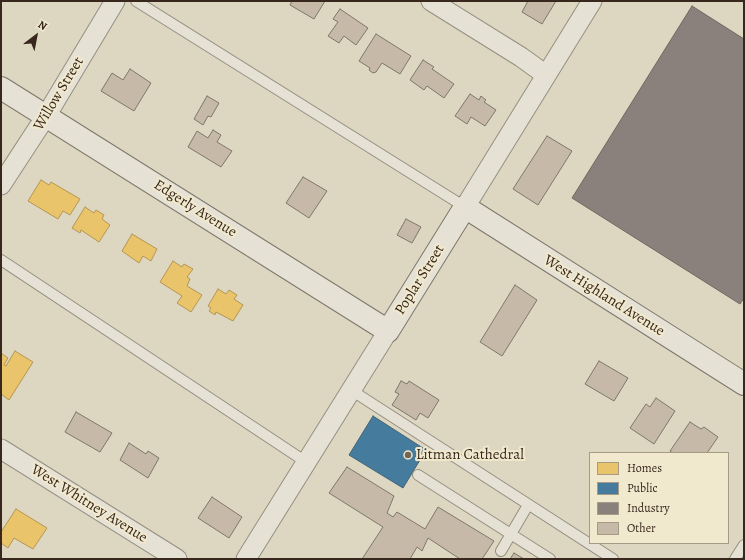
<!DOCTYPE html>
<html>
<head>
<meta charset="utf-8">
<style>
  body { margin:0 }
  #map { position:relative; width:745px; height:560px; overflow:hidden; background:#ddd7c1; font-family:Alegreya,serif }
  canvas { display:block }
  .frame { position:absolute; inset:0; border:2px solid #37271d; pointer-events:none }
  .legend { position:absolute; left:589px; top:452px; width:140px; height:92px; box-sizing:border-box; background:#f1e9ce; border:1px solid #a79b87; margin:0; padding:5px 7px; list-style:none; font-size:12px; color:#37271d }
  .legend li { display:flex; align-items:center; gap:8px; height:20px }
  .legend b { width:20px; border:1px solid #a79b87 }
  .north { position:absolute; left:16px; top:16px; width:40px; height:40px; -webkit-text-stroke:3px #f1e9ce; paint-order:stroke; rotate:32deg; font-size:11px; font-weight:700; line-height:16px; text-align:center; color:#37271d }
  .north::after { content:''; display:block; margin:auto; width:14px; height:18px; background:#37271d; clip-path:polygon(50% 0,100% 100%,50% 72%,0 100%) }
</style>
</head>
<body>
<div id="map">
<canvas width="745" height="560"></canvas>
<div class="frame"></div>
<ul class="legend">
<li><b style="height:11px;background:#e9c46a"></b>Homes</li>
<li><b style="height:11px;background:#457b9d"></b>Public</li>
<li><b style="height:11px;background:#8a817c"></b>Industry</li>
<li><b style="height:11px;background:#c6b9a7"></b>Other</li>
</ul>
<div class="north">N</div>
</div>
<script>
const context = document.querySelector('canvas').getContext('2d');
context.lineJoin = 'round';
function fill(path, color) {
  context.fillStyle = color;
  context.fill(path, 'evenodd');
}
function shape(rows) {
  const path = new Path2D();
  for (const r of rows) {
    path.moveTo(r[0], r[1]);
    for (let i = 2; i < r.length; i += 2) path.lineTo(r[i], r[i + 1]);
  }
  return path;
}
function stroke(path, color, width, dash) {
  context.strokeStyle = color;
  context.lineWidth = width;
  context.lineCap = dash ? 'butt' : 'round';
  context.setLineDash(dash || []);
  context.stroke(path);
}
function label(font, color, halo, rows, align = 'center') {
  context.font = font + ' Alegreya,serif';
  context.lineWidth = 4;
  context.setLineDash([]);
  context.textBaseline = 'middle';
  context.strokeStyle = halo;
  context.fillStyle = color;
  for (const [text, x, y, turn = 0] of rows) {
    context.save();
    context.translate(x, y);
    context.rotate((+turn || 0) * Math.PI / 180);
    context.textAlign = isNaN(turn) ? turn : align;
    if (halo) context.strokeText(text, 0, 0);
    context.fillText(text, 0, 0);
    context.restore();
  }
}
const homes = shape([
  [41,180,49,185,51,182,80,199,70,215,63,211,58,219,28,201,41,180],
  [85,207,94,213,96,210,104,215,102,219,110,225,99,242,81,230,80,233,72,228,85,207],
  [132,234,157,249,151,261,143,256,139,263,122,251,132,234],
  [173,261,182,267,184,264,193,269,187,277,190,279,187,286,202,295,191,312,177,303,182,296,160,282,173,261],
  [218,289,226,294,229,290,237,295,234,299,243,305,233,321,216,312,215,315,209,311,211,308,208,306,218,289],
  [15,351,33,362,9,400,1,394,1,353,8,358,4,365,6,366,15,351],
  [16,509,47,528,33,549,14,538,8,548,1,543,1,532,16,509]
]);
fill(homes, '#e9c46a');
stroke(homes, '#b49553', 1);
const public = shape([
  [373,416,426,450,403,488,349,455,373,416]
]);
fill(public, '#457b9d');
stroke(public, '#416277', 1);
const industry = shape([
  [692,6,744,39,744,298,740,304,572,198,692,6]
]);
fill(industry, '#8a817c');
stroke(industry, '#716660', 1);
const building = shape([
  [292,1,325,1,314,19,290,5,292,1],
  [528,1,556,1,542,24,522,12,528,1],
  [340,9,368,28,356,45,344,36,339,43,328,36,338,22,333,19,340,9],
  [376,34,411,56,400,74,382,63,376,72,373,73,369,70,370,68,359,61,376,34],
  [423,60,434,67,432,69,454,84,444,98,427,86,424,90,410,80,423,60],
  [130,69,151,83,134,111,101,91,112,73,123,80,130,69],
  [470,94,479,100,481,96,486,100,484,102,496,110,485,126,471,117,467,124,455,116,470,94],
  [207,96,219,103,211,117,208,116,203,125,194,119,207,96],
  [213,130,221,135,217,142,232,151,221,167,188,147,197,131,208,138,213,130],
  [547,136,572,151,538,205,513,189,547,136],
  [303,177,327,191,309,218,286,203,303,177],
  [406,219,421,227,412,243,397,235,406,219],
  [515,285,537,300,502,356,480,342,515,285],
  [599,361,628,378,614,401,585,384,599,361],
  [401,381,407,384,409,381,439,400,428,418,420,413,416,420,392,405,399,394,395,392,401,381],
  [656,398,675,411,654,444,630,428,646,404,650,407,656,398],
  [76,412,112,433,100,452,65,432,76,412],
  [690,422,701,429,704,427,718,437,707,453,673,453,670,451,690,422],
  [129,443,146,454,148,451,159,458,148,478,120,460,129,443],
  [347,467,394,496,387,513,393,517,397,512,425,529,438,507,494,541,482,559,460,559,428,538,422,551,417,547,410,559,362,559,383,527,329,493,347,467],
  [212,497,242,517,229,538,198,518,212,497],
  [514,553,524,559,510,559,514,553]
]);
fill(building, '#c6b9a7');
stroke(building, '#7d776b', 1);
const lane = shape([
  [136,1,465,207],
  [1,260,306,462],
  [351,390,613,559],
  [418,475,550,559],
  [501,551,528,505],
  [735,559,744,545]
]);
const street = shape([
  [431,1,521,57,546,75],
  [1,185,46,116,115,1],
  [465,207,592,1],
  [1,449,177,559],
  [246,559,388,331]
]);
const secondary = shape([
  [1,88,388,331,465,207,744,384]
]);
stroke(lane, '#948f82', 12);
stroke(street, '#948f82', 21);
stroke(secondary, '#7d776b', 24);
stroke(lane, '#e5e1d5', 10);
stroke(street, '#e5e1d5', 19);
stroke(secondary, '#e5e1d5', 22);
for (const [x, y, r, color] of [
  [408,455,4,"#716556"]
]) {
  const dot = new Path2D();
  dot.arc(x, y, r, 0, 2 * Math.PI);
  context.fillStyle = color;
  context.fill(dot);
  stroke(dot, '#f1e9ce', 1.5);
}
label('15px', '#37271d', '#f1e9ce', [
  ["Willow Street",59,94,-59],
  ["Edgerly Avenue",195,209,32],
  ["Poplar Street",420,280,-58],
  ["West Highland Avenue",604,296,32],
  ["West Whitney Avenue",89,504,32]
]);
label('15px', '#37271d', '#f1e9ce', [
  ["Litman Cathedral",416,455]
], 'left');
</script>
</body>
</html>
